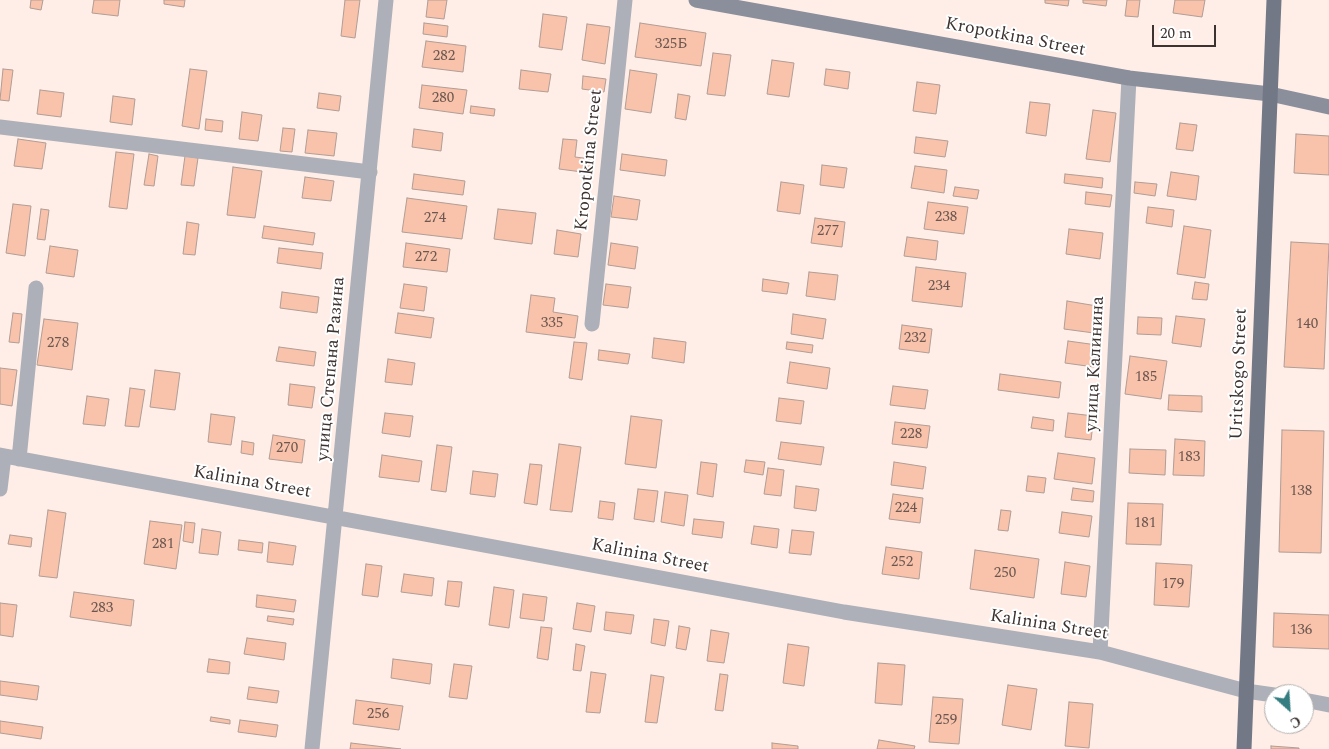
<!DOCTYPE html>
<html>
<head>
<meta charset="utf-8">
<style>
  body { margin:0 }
  #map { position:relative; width:1329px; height:749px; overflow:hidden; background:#ffeee7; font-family:Spectral,serif }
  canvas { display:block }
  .north { position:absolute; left:1264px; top:684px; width:50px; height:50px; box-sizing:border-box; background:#fff; border:1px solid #b1adac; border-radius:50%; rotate:154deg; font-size:14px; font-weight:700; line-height:20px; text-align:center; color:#3c3330 }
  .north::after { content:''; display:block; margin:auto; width:18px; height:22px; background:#347d80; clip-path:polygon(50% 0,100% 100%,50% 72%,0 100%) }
  .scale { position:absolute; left:1152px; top:25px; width:64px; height:22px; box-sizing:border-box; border:2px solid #3c3330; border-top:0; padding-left:6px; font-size:15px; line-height:18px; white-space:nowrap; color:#3c3330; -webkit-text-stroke:4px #fff; paint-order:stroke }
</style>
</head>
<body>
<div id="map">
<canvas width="1329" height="749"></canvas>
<div class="north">С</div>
<div class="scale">20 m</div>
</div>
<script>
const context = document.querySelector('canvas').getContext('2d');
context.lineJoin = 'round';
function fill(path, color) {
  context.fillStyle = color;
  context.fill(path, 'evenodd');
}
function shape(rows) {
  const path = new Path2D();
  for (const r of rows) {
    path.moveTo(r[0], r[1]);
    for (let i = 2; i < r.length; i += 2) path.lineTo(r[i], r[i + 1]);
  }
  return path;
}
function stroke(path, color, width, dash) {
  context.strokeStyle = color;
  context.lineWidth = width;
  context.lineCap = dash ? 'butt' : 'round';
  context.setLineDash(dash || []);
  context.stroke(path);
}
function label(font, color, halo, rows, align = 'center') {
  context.font = font + ' Spectral,serif';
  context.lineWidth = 4;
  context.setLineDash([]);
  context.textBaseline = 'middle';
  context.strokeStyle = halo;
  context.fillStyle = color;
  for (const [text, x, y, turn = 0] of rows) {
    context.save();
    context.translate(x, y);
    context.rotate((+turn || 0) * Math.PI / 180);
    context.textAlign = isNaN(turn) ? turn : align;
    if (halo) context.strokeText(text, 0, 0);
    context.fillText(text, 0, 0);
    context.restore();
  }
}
const building = shape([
  [31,0,43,0,41,10,30,8,31,0],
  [94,0,120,0,118,16,92,13,94,0],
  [164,0,185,0,184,7,164,4,164,0],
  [345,0,360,0,355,38,341,36,345,0],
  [428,0,447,0,444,19,426,17,428,0],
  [1045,0,1069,0,1068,6,1045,3,1045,0],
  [1083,0,1107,0,1106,6,1083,3,1083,0],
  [1127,0,1140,0,1138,17,1125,16,1127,0],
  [1175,0,1205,0,1202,17,1173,13,1175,0],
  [543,14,567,17,562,50,539,47,543,14],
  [424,23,448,26,447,37,423,34,424,23],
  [640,23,706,33,701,66,635,57,640,23],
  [587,24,610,27,605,64,582,60,587,24],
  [426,41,466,46,463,72,422,67,426,41],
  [713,53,731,55,725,96,707,94,713,53],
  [772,60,794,63,789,97,767,94,772,60],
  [3,69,13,70,9,101,0,100,3,69],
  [190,69,207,71,199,129,182,126,190,69],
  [826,69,850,72,848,89,824,85,826,69],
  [521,70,551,74,548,92,519,89,521,70],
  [630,70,657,74,651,113,625,109,630,70],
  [583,76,606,79,604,92,582,89,583,76],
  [917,82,940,85,936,114,913,111,917,82],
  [422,85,467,90,463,114,419,108,422,85],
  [40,90,64,93,61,117,37,114,40,90],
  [319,93,341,96,339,111,317,108,319,93],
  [678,94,690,96,686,120,675,118,678,94],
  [113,96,135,99,132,125,110,122,113,96],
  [1030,102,1050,104,1046,136,1026,133,1030,102],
  [471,106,495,109,494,116,470,113,471,106],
  [1093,110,1116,113,1110,162,1086,159,1093,110],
  [242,112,262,115,258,141,239,139,242,112],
  [206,119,223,121,222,132,205,130,206,119],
  [1180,123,1197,125,1193,151,1176,149,1180,123],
  [283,128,295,129,292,152,280,151,283,128],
  [414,129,443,133,441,151,412,147,414,129],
  [308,130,337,133,334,156,305,153,308,130],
  [1296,134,1329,136,1329,175,1294,173,1296,134],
  [916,137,948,141,945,157,914,153,916,137],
  [18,139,46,143,42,169,14,166,18,139],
  [563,139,577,140,575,157,592,159,590,173,559,169,563,139],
  [116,152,134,154,127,209,109,207,116,152],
  [149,154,158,156,154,186,144,185,149,154],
  [622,154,667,160,665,176,620,170,622,154],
  [185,156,198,158,194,186,181,185,185,156],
  [822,165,847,168,844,188,820,185,822,165],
  [915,166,947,170,944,193,911,188,915,166],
  [233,167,262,171,255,218,227,215,233,167],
  [1171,172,1199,176,1196,200,1167,196,1171,172],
  [414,174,465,181,463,195,412,189,414,174],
  [1065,174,1103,178,1102,188,1064,183,1065,174],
  [305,177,334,181,331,201,302,198,305,177],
  [781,182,804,185,800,214,777,211,781,182],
  [1135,182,1157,184,1155,196,1134,193,1135,182],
  [955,187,979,190,977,199,953,196,955,187],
  [1086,192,1112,195,1110,207,1085,204,1086,192],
  [614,196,640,200,637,220,611,217,614,196],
  [407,198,467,206,462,239,402,232,407,198],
  [928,202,968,207,964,234,924,229,928,202],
  [13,204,31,206,25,256,6,253,13,204],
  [1148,207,1174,210,1172,227,1146,223,1148,207],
  [41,209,49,210,45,240,37,239,41,209],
  [498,209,536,213,532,244,494,239,498,209],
  [815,218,845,222,842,247,811,243,815,218],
  [187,222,199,224,195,255,183,254,187,222],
  [264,226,315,233,313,245,262,238,264,226],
  [1184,226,1211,230,1205,278,1177,274,1184,226],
  [1069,229,1103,233,1100,259,1066,254,1069,229],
  [557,230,581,234,578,257,554,254,557,230],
  [907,237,938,241,936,260,904,256,907,237],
  [1291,242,1329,244,1324,369,1284,367,1291,242],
  [406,243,450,249,447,272,403,267,406,243],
  [611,243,638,247,635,269,608,265,611,243],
  [50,246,78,250,74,277,46,273,50,246],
  [279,248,323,253,321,269,277,263,279,248],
  [916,267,966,273,962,307,912,301,916,267],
  [809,272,838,275,835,300,806,296,809,272],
  [763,279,789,283,787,294,762,291,763,279],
  [1195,282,1209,284,1207,300,1192,299,1195,282],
  [404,284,427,287,424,311,400,308,404,284],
  [606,284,631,287,628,308,603,305,606,284],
  [282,292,319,297,317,313,280,308,282,292],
  [531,295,555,298,553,312,578,316,575,338,526,332,531,295],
  [1067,301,1097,306,1094,333,1064,329,1067,301],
  [13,313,22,314,19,343,9,342,13,313],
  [398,313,434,318,431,338,395,333,398,313],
  [793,314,826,319,823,339,791,334,793,314],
  [1176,316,1205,319,1201,347,1172,343,1176,316],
  [1138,317,1162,318,1161,335,1137,334,1138,317],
  [44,319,78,323,72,370,37,365,44,319],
  [902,325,932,329,929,353,899,349,902,325],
  [654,338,686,342,684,363,652,358,654,338],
  [1068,341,1097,345,1094,367,1065,363,1068,341],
  [574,342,587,343,582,380,569,378,574,342],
  [787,342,813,345,812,353,786,349,787,342],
  [279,347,316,352,314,366,276,361,279,347],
  [599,350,630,354,628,364,598,360,599,350],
  [1130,356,1167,361,1161,399,1125,394,1130,356],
  [388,359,415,363,412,385,385,382,388,359],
  [790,362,830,368,827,389,787,383,790,362],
  [0,368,17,370,12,406,0,404,0,368],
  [155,370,180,373,175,410,150,407,155,370],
  [1000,374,1061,382,1059,398,998,390,1000,374],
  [290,384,315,387,312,408,288,405,290,384],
  [893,386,928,390,925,409,890,405,893,386],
  [130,388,145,390,139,427,125,426,130,388],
  [1169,395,1202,396,1202,412,1168,410,1169,395],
  [87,396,109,399,105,426,83,424,87,396],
  [779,398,804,401,801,424,776,421,779,398],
  [385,413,413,416,410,437,382,433,385,413],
  [1068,413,1094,416,1091,440,1065,437,1068,413],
  [211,414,235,417,231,445,208,442,211,414],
  [631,416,662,420,656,468,625,464,631,416],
  [1033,417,1054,420,1053,431,1031,428,1033,417],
  [895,422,930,426,927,448,892,444,895,422],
  [1282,430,1324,431,1321,553,1279,552,1282,430],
  [273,435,305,440,302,463,269,459,273,435],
  [1175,439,1205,441,1204,476,1173,475,1175,439],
  [242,441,254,443,253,455,241,453,242,441],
  [781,442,824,447,821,465,778,459,781,442],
  [559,444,581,447,572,512,550,510,559,444],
  [437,445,452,447,446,492,431,490,437,445],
  [1130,449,1166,450,1165,475,1129,473,1130,449],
  [1058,453,1095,458,1092,484,1054,479,1058,453],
  [382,455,422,461,419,482,379,477,382,455],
  [746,460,765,462,763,475,744,472,746,460],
  [701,462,717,464,713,497,697,494,701,462],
  [894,462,926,467,923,489,891,485,894,462],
  [530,464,542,465,537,505,524,503,530,464],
  [768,468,784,470,781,496,764,494,768,468],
  [473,471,498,474,495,497,470,494,473,471],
  [1028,476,1046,478,1044,493,1026,491,1028,476],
  [796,486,819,489,816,511,794,508,796,486],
  [1073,488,1094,491,1093,502,1071,500,1073,488],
  [638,489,658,491,654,522,634,519,638,489],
  [665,492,688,495,684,526,661,522,665,492],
  [893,494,923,498,920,523,889,519,893,494],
  [600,501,615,503,613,520,598,518,600,501],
  [1128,503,1163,504,1161,545,1126,544,1128,503],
  [48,510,66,513,57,578,39,576,48,510],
  [1001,510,1011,511,1008,531,998,530,1001,510],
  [1062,512,1092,516,1089,537,1059,533,1062,512],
  [694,519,724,522,722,538,692,534,694,519],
  [150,521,182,525,176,569,144,564,150,521],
  [185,522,195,523,193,543,183,541,185,522],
  [754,526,779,529,777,548,751,544,754,526],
  [202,529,221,532,218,555,199,553,202,529],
  [792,530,814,532,811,555,789,553,792,530],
  [10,535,32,538,31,547,8,544,10,535],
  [239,540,263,543,262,553,238,550,239,540],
  [269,542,296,546,293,565,267,562,269,542],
  [886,547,922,552,919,579,882,574,886,547],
  [975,550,1039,559,1034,598,970,589,975,550],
  [1065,562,1090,566,1086,597,1061,594,1065,562],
  [1156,563,1192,565,1189,607,1154,605,1156,563],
  [366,564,382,566,378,597,362,595,366,564],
  [404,574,434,578,432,596,401,592,404,574],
  [448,581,462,582,459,607,445,605,448,581],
  [494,587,514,590,509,628,489,625,494,587],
  [74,592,134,600,131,626,70,617,74,592],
  [523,594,547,597,544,621,520,618,523,594],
  [257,595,296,600,294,612,256,607,257,595],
  [0,603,17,605,13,637,0,635,0,603],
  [577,603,595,606,591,632,573,629,577,603],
  [606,612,634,615,631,634,604,630,606,612],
  [1274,613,1329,615,1329,649,1273,647,1274,613],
  [268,616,294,619,293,625,267,621,268,616],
  [654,619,669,621,665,646,651,643,654,619],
  [679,626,690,628,686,650,676,648,679,626],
  [541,627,552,628,548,660,537,658,541,627],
  [711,630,729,633,724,663,707,661,711,630],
  [247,638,286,643,284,660,244,654,247,638],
  [576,644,585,646,581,671,573,670,576,644],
  [788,644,809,647,804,686,783,683,788,644],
  [209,659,230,662,229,674,207,672,209,659],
  [393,659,432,664,430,684,391,678,393,659],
  [878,663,905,665,902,705,875,703,878,663],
  [454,664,472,666,467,699,449,697,454,664],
  [591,672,606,674,600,713,586,712,591,672],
  [720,674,728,675,723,711,715,710,720,674],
  [651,675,664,677,657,723,645,722,651,675],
  [0,681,39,686,37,700,0,695,0,681],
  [1008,685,1037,689,1031,730,1002,725,1008,685],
  [249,687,279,691,277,703,247,699,249,687],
  [933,697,963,699,959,744,929,742,933,697],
  [356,700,403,706,399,730,353,724,356,700],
  [1069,702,1093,704,1089,748,1065,746,1069,702],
  [211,717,230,720,230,724,210,721,211,717],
  [240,720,278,725,276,737,238,732,240,720],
  [0,721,43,727,41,739,0,733,0,721],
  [879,740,915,746,914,749,877,749,879,740],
  [351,743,401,749,350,749,351,743],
  [772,743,798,746,798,749,772,749,772,743],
  [1271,746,1299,748,1299,749,1271,749,1271,746]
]);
fill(building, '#f8c2ab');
stroke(building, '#b09d95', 1);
stroke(shape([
  [0,127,370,172],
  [592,324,625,0],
  [0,455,844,612,1100,652,1246,691,1274,695],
  [19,459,36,288],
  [0,489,4,456],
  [1100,652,1129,78],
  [1304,700,1329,705],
  [312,749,386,0]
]), '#adb0b8', 15);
stroke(shape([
  [696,0,1129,78,1270,94,1329,107]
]), '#8b8f9b', 15);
stroke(shape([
  [1244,749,1274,0]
]), '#737886', 15);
label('15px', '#6b574f', null, [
  ["325Б",671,45],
  ["282",444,57],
  ["280",443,99],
  ["238",946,218],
  ["274",435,219],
  ["277",828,232],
  ["272",426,258],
  ["234",939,287],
  ["335",552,324],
  ["140",1307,325],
  ["232",915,339],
  ["278",58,344],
  ["185",1146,378],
  ["228",911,435],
  ["270",287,449],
  ["183",1189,458],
  ["138",1301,492],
  ["224",906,509],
  ["181",1145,524],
  ["281",163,545],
  ["252",902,563],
  ["250",1005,574],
  ["179",1173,585],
  ["283",102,609],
  ["136",1301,631],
  ["256",378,715],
  ["259",946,721]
]);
label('18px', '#3c3330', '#fff', [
  ["Kropotkina Street",1015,38,11],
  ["Kropotkina Street",590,160,-84],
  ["улица Калинина",1096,364,-87],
  ["улица Степана Разина",332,369,-85],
  ["Uritskogo Street",1240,374,-88],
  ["Kalinina Street",252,483,10],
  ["Kalinina Street",650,557,11],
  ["Kalinina Street",1049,626,9]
]);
</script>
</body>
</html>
